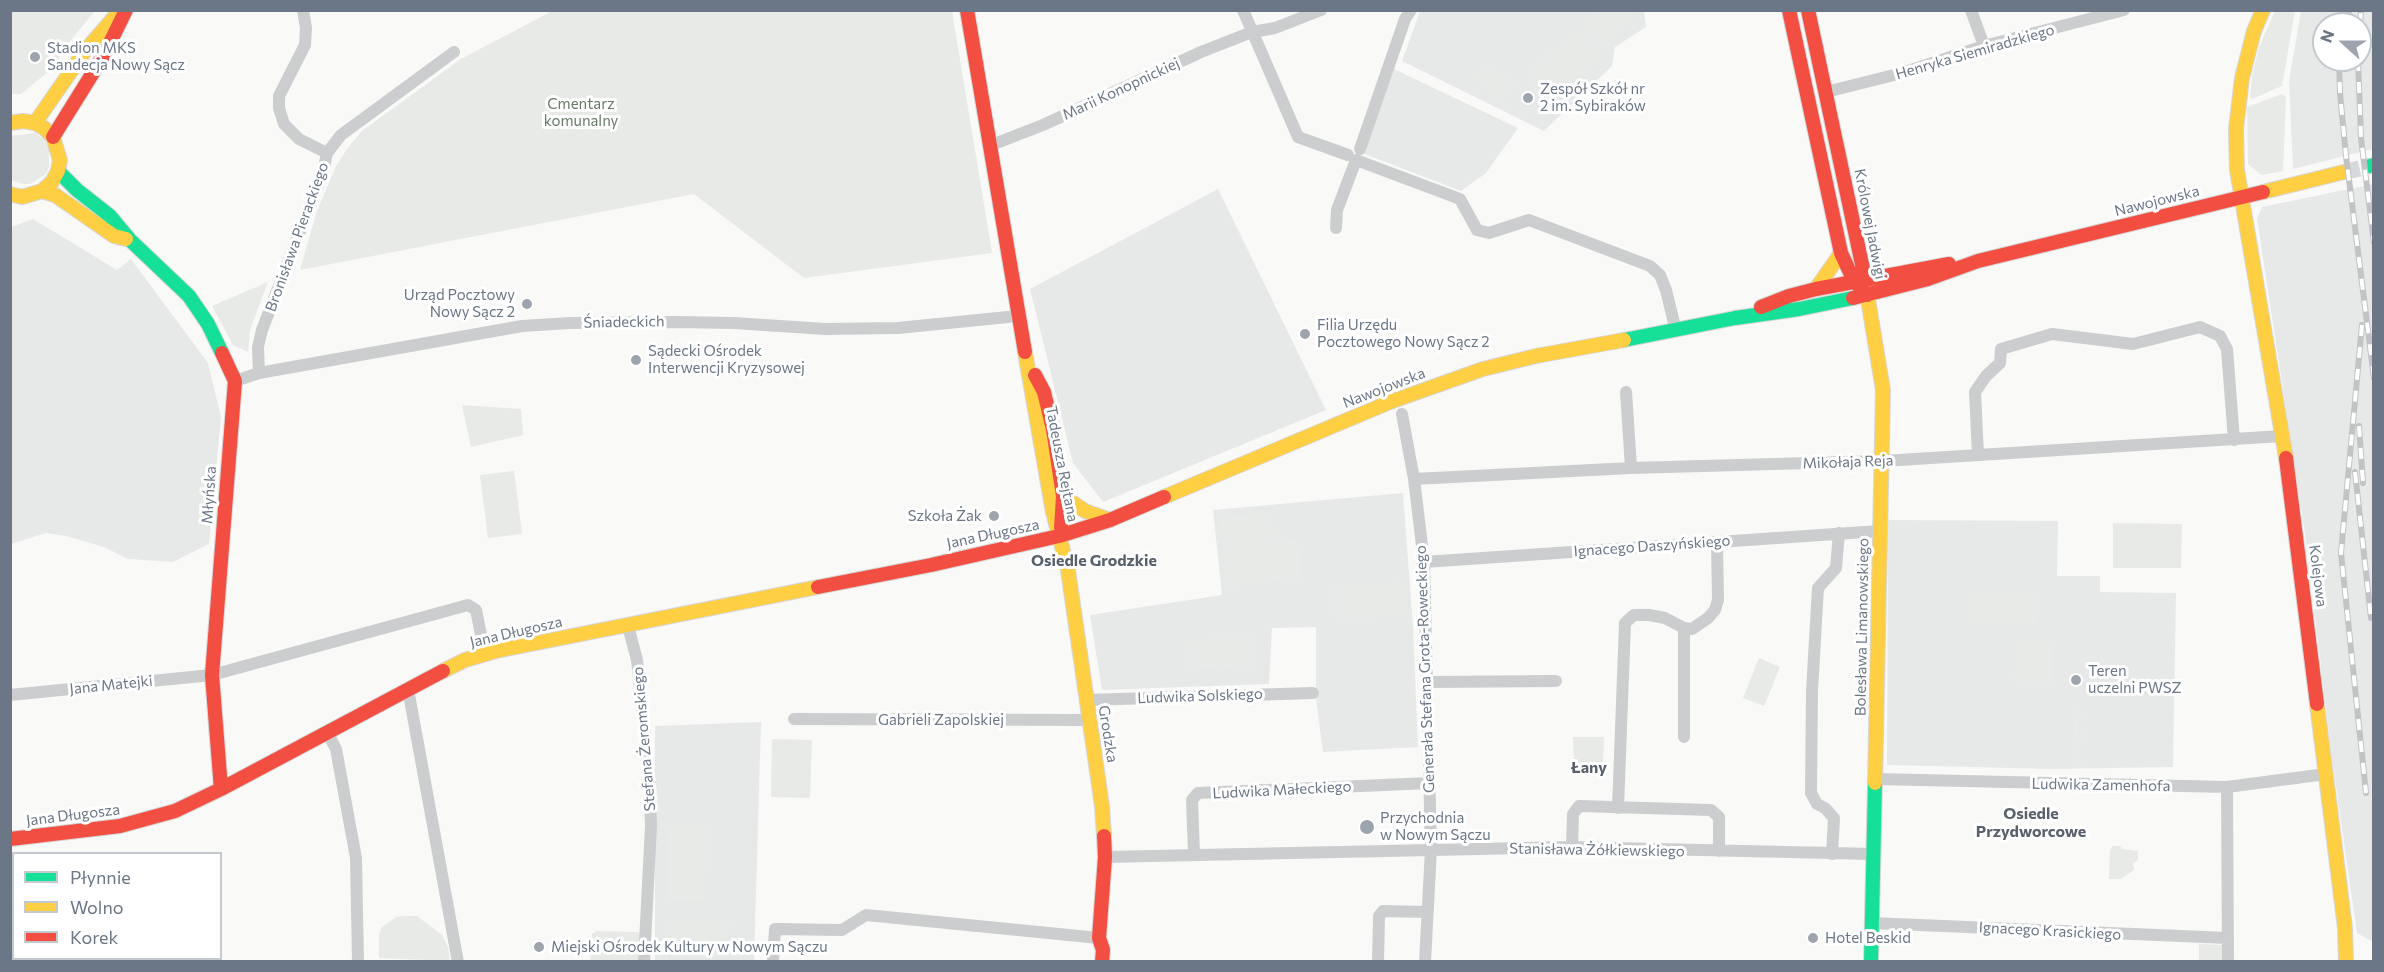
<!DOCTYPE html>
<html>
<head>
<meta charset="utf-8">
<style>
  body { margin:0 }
  #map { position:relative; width:2384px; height:972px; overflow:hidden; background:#f9f9f8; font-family:Commissioner,sans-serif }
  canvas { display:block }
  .frame { position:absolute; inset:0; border:12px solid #6b7786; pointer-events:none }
  .legend { position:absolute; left:12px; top:852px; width:210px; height:108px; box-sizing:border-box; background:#fff; border:2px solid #c4c9cf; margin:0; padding:8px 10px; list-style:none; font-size:18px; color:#6b7786 }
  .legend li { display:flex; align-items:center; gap:12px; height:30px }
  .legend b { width:30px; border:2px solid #c4c9cf }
  .north { position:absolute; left:2312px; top:12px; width:60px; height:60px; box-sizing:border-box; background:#fff; border:2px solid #c4c9cf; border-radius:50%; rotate:291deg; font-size:16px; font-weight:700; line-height:24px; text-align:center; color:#6b7786 }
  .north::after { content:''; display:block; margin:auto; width:21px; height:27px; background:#9da4ae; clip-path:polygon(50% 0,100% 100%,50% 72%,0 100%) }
</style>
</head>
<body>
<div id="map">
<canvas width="2384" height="972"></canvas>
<div class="frame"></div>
<ul class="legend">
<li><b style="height:8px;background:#16e098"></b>Płynnie</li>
<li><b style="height:8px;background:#ffcf43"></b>Wolno</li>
<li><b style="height:8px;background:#f24e42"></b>Korek</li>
</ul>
<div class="north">N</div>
</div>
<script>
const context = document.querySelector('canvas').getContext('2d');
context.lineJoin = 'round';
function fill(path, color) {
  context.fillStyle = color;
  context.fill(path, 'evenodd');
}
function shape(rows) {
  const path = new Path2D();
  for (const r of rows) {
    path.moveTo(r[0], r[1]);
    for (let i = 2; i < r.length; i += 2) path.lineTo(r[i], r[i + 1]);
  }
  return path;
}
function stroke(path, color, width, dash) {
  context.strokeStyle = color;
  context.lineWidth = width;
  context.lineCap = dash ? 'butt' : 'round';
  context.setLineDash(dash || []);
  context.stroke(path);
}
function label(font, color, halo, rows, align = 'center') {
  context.font = font + ' Commissioner,sans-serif';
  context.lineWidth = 6;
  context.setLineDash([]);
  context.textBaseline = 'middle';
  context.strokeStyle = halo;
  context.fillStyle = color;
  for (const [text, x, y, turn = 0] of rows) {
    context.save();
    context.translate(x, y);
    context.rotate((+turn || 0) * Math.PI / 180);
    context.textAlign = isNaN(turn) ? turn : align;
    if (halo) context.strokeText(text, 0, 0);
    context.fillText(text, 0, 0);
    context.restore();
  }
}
fill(shape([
  [1420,11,1644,11,1646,27,1615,47,1612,66,1544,131,1402,61],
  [2301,11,2373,11,2373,149,2293,169,2289,81],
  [2324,24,2360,24,2360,60,2324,60],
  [1394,69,1518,128,1486,173,1461,191,1362,153],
  [2373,184,2374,941,2373,942,2357,933,2332,758,2305,534,2257,218,2262,207],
  [1218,189,1326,410,1103,502,1073,463,1030,289],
  [33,219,117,270,131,259,208,363,221,417,209,544,173,562,128,559,104,547,66,536,46,533,11,544,11,227],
  [1403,493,1413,626,1418,747,1323,752,1316,699,1316,627,1272,628,1269,684,1102,690,1090,615,1222,595,1213,510],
  [1888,520,2058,521,2057,576,2100,576,2100,592,2176,593,2173,767,2052,769,1887,765],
  [761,722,754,961,655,962,655,726]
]), '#e7e9e9');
fill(shape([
  [11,10,95,11,65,47,54,67,21,94,11,94],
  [554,10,952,11,992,253,804,278,694,194,300,270,317,211,335,168,347,149,362,131,461,59],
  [1637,10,1603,47,1583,27,1599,11],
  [2275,11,2295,11,2282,86,2252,99,2250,98,2252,76,2259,47],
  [1576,29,1601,55,1552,102,1527,76],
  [1489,62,1516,87,1502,102,1475,77],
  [2282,94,2286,97,2283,171,2261,175,2248,164,2247,107],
  [35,133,45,140,49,148,49,167,46,174,30,184,23,184,11,180,11,136],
  [268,282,250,330,248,352,233,345,212,306],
  [462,405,521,409,523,435,471,447],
  [514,471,522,534,488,538,480,475],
  [1271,513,1274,540,1223,546,1220,518],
  [2113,523,2182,524,2181,568,2113,568],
  [1297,540,1302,577,1227,586,1223,548],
  [1401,583,1403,616,1335,618,1335,586],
  [2034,592,2035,624,1969,624,1968,593],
  [1255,638,1256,666,1191,669,1190,640],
  [2017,641,2051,643,2051,682,2015,681],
  [1759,658,1780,667,1764,706,1743,698],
  [2074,710,2078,710,2078,716,2085,716,2085,720,2078,720,2078,735,2085,735,2085,739,2077,740,2077,762,2086,763,2089,768,2072,768],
  [1573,737,1604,737,1603,765,1574,766],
  [772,739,812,740,810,798,771,797],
  [669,826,706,826,704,901,667,900],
  [2113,846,2120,846,2122,849,2138,851,2138,860,2133,863,2134,870,2121,879,2109,879,2110,850],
  [403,916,417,916,442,935,448,947,450,961,379,958,379,934,382,927,396,917],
  [667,920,729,923,728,953,665,950],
  [597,931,638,932,641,936,640,961,590,962,592,934],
  [2199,944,2223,945,2222,961,2199,962]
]), '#e7eae6');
stroke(shape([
  [2344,172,2370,166]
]), '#d6d8dc', 16, [16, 8]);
const fast = shape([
  [2370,166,2374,165],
  [58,171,77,190,110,216,130,240,189,296,208,324,222,353],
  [1624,340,1735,318,1799,309,1853,298],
  [1871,962,1875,783]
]);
const slow = shape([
  [2263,10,2254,31,2242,78,2236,129,2237,170,2286,458],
  [10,123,23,121,35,123,44,128,53,137,60,160,58,171,52,182,42,191,22,197,10,194],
  [35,123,85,51,118,13],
  [42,191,55,195,114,236,126,239],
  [2263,192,2344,172],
  [1863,269,1883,390,1875,783],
  [1816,289,1841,253],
  [1025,352,1053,512,1068,570,1102,806,1104,836],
  [1063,496,1085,511,1110,520],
  [1164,497,1390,402,1483,369,1536,356,1624,340],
  [443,671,465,660,496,651,818,587],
  [2317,704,2345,928,2346,962]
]);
const jam = shape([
  [967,10,1025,352],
  [1789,10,1841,253,1854,281,1867,295],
  [1808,10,1863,269],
  [53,137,104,55,126,10],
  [1853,298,1928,279,1978,261,2263,192],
  [1761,307,1789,296,1816,289,1949,264],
  [1035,375,1044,392,1053,430,1063,496,1061,528],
  [2286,458,2317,704],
  [818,587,931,565,1059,536,1110,520,1164,497],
  [221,789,212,675,235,381,222,353],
  [10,839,120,826,175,811,221,789,443,671],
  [1102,962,1103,950,1099,938,1105,857,1104,836]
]);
stroke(fast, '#d6d6d7', 16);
stroke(slow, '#d6d6d7', 16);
stroke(jam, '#d6d6d7', 16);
stroke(shape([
  [303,10,306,28,305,45,279,96,279,108,284,124,299,139,327,153],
  [1243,10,1298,137,1348,155],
  [1971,10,1984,46],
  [1826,92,1902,73,1984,46,2124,10],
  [989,146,1043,125,1201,52,1252,32,1275,28,1321,10],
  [1360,149,1405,19,1411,10],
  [1336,228,1337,210,1356,160,1460,199,1477,230,1489,233,1529,220,1650,266,1660,275,1666,290,1676,331],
  [259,373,258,347,262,330,323,172,327,153,341,135,454,52],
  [235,381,259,373,522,326,570,323,677,322,734,323,825,329,898,328,1018,316],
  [1626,392,1631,468],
  [1402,414,1414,479,1424,562,1431,849,1425,962],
  [1978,455,1975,392,1986,376,2000,363,2001,349,2052,334,2133,344,2200,327,2220,336,2227,349,2234,440],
  [1414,479,1631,468,1883,461,2282,436],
  [1424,562,1880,531],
  [628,626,637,660,649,775,651,826,644,962],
  [1684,628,1684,737],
  [1428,682,1556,681],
  [408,689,458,962],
  [10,695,212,675,468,605,476,610,485,654],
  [1086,700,1313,693],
  [794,719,1089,720],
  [327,732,336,749,356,858,358,962],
  [1876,779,2227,787,2326,774],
  [2227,787,2228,962],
  [1618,808,1625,623,1634,615,1649,615,1665,618,1684,628,1692,629,1708,618,1715,610,1718,600,1717,542],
  [1572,847,1573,814,1579,806,1711,810,1719,817,1719,851],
  [1194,854,1192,800,1198,793,1430,783],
  [1832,854,1834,818,1825,808,1817,804,1811,793,1812,691,1818,588,1836,568,1839,533],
  [1105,857,1572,847,1874,854],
  [1872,923,2228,938],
  [773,962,775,929,842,930,866,915,1099,938],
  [1378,962,1379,916,1383,911,1427,912]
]), '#cccdce', 12);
stroke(fast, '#16e098', 14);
stroke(slow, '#ffcf43', 14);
stroke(jam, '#f24e42', 14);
const rail = shape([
  [2348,24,2349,10],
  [2360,24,2361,10],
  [2339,60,2340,93,2346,156,2374,378],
  [2358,60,2361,138,2374,243],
  [2362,325,2341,553,2366,793],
  [2359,426,2363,483],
  [2355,472,2371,618]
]);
stroke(rail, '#c2c3c5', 6);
stroke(rail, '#fff', 4, [11]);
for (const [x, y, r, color] of [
  [35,57,6,"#9da4ae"],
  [1528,98,6,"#9da4ae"],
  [527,304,6,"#9da4ae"],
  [1305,334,6,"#9da4ae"],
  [636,360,6,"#9da4ae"],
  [994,516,6,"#9da4ae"],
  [2076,680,6,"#9da4ae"],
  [1367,827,8,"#9da4ae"],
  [1813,938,6,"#9da4ae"],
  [539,947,6,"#9da4ae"]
]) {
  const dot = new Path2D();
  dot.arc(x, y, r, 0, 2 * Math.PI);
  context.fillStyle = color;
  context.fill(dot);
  stroke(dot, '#fff', 2);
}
label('15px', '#6b7786', '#fff', [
  ["Stadion MKS",47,48],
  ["Sandecja Nowy Sącz",47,65],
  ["Zespół Szkół nr",1540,89],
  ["2 im. Sybiraków",1540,106],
  ["Urząd Pocztowy",515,295,"right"],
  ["Nowy Sącz 2",515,312,"right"],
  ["Filia Urzędu",1317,325],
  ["Pocztowego Nowy Sącz 2",1317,342],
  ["Sądecki Ośrodek",648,351],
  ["Interwencji Kryzysowej",648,368],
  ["Szkoła Żak",982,516,"right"],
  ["Teren",2088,671],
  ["uczelni PWSZ",2088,688],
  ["Przychodnia",1380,818],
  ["w Nowym Sączu",1380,835],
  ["Hotel Beskid",1825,938],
  ["Miejski Ośrodek Kultury w Nowym Sączu",551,947]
], 'left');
label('15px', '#6b7786', '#fff', [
  ["Henryka Siemiradzkiego",1975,52,-16],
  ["Marii Konopnickiej",1121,89,-25],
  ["Nawojowska",2157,201,-14],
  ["Królowej Jadwigi",1870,224,79],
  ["Bronisława Pierackiego",297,237,-70],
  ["Śniadeckich",624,322,-1],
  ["Nawojowska",1384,388,-21],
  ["Mikołaja Reja",1848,462,-2],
  ["Tadeusza Rejtana",1062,464,79],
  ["Młyńska",209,495,-86],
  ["Jana Długosza",993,534,-12],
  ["Ignacego Daszyńskiego",1652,546,-4],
  ["Kolejowa",2318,576,83],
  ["Bolesława Limanowskiego",1862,627,-89],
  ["Jana Długosza",516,632,-13],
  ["Generała Stefana Grota-Roweckiego",1425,669,-92],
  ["Jana Matejki",111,685,-6],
  ["Ludwika Solskiego",1200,696,-2],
  ["Gabrieli Zapolskiej",941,720],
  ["Grodzka",1108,734,81],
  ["Stefana Żeromskiego",644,739,-95],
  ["Ludwika Zamenhofa",2101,785,1],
  ["Ludwika Małeckiego",1282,790,-3],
  ["Jana Długosza",73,815,-7],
  ["Stanisława Żółkiewskiego",1597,850,1],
  ["Ignacego Krasickiego",2050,931,3]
]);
label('15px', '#667965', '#fff', [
  ["Cmentarz",581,104],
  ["komunalny",581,121]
]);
label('bold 16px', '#58616c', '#fff', [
  ["Osiedle Grodzkie",1094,561],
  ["Łany",1589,768],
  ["Osiedle",2031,814],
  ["Przydworcowe",2031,832]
]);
</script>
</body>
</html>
